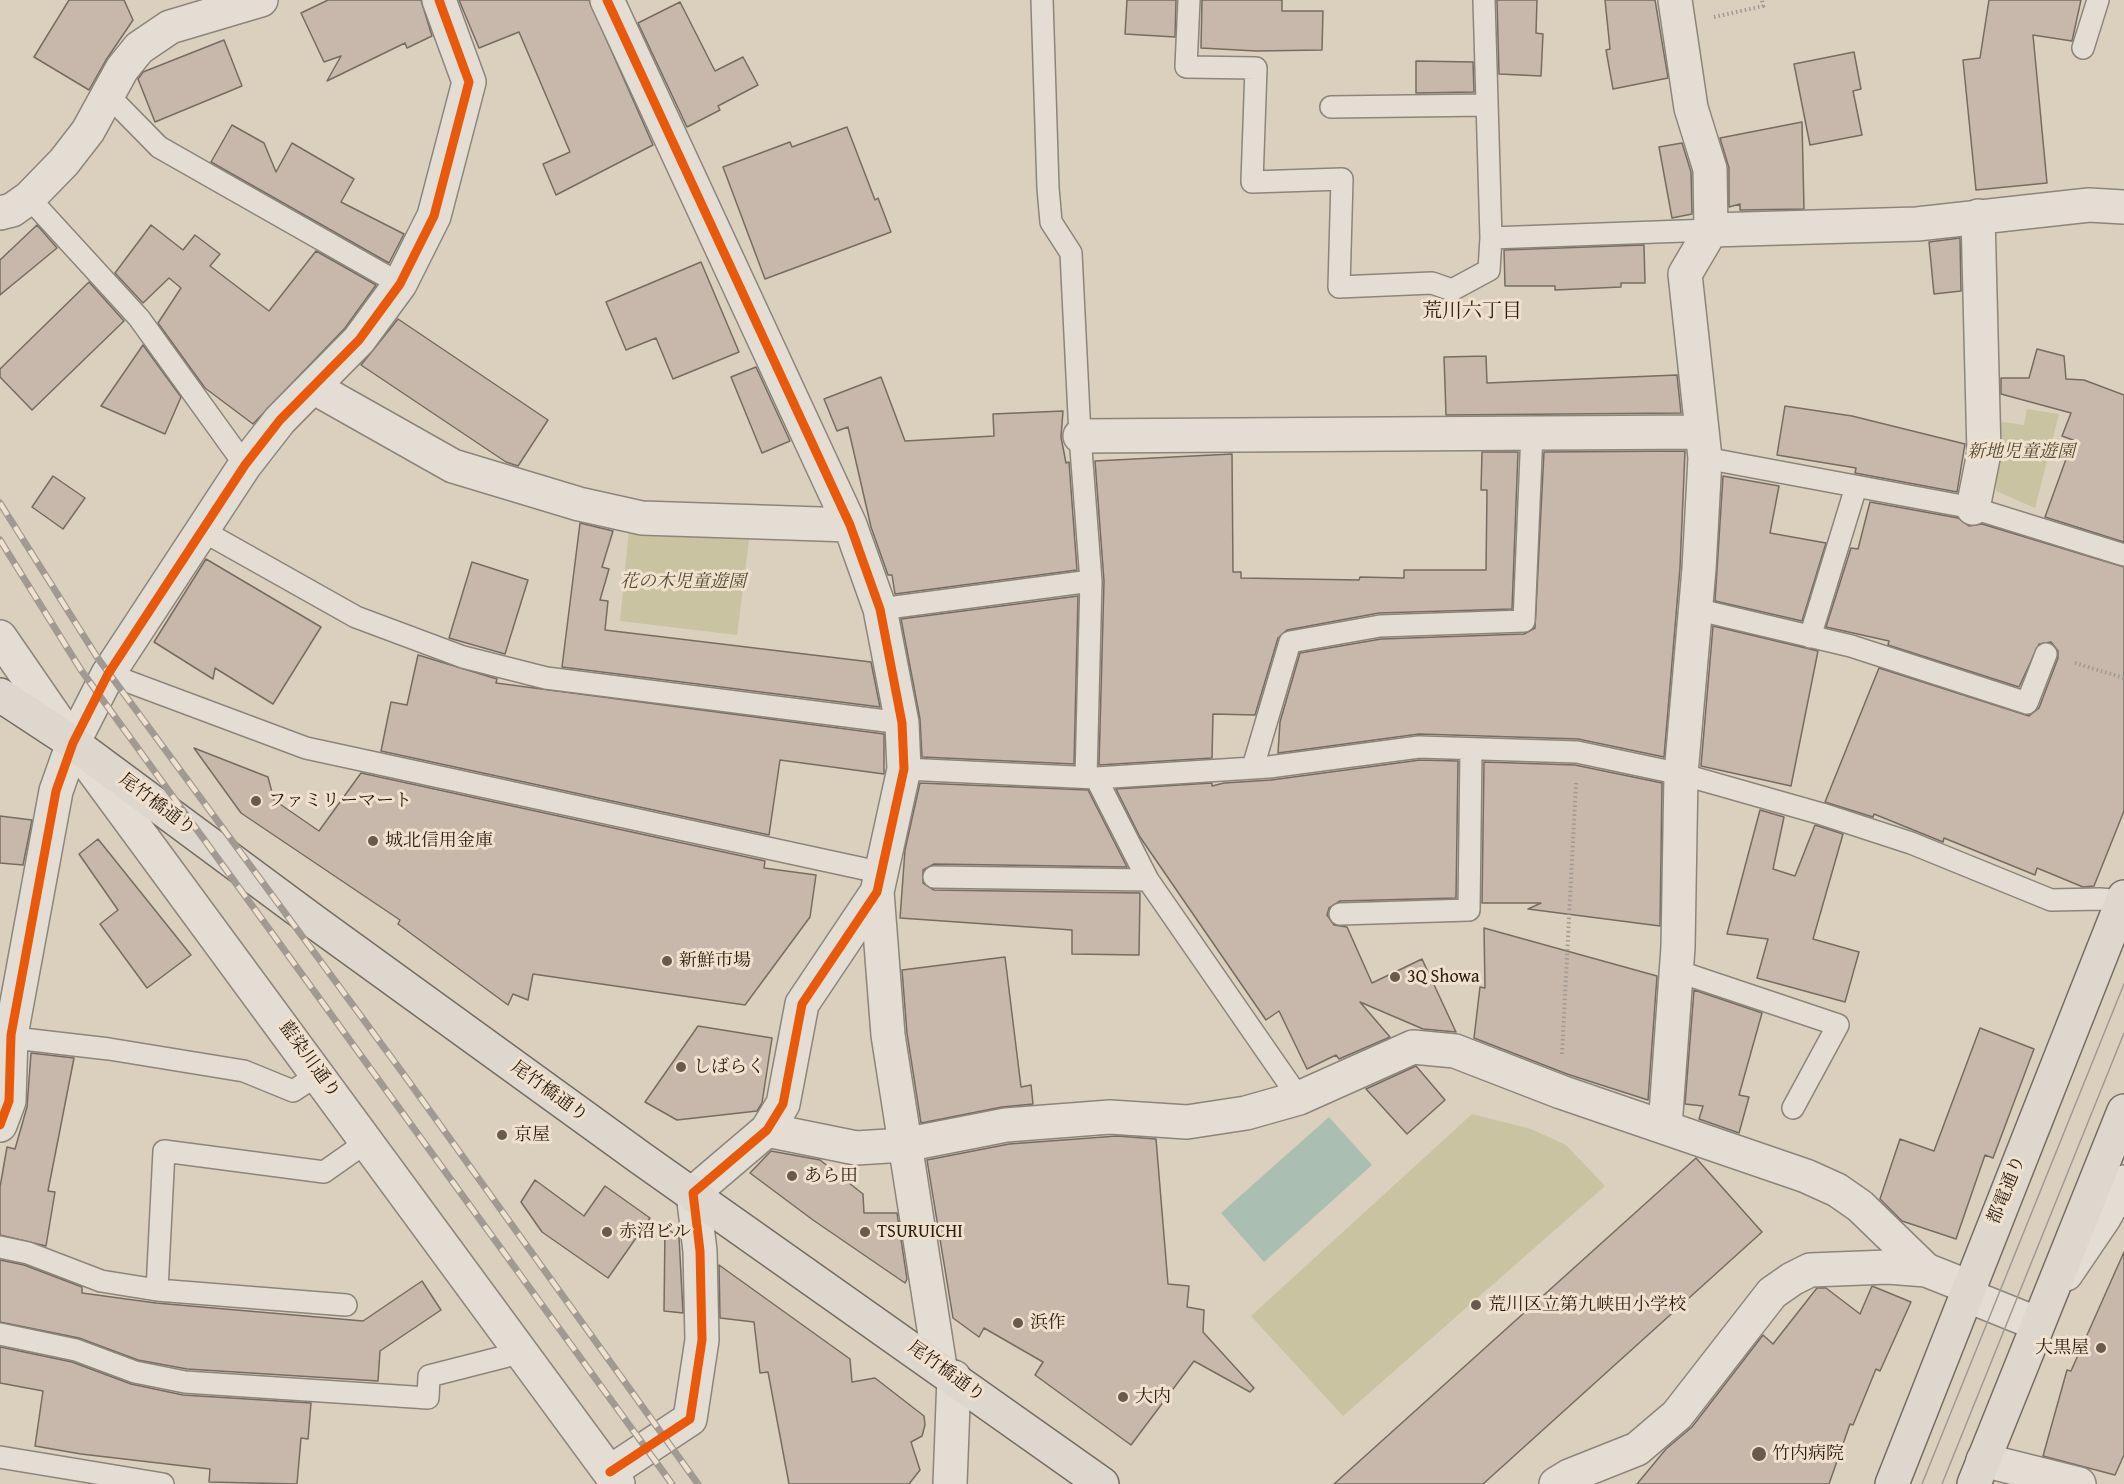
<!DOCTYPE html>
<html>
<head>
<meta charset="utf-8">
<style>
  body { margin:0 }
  canvas { display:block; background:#dbcfbe }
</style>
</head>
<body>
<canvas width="2124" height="1484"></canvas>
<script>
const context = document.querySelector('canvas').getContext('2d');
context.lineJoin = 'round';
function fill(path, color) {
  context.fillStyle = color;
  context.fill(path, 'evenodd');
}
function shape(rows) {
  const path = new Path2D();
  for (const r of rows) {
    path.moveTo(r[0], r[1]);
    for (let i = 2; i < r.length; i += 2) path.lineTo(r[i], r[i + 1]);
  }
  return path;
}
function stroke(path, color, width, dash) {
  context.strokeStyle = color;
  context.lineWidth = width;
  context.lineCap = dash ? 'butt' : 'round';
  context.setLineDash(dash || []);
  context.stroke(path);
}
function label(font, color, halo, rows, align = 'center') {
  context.font = font + ' "Gentium Book Plus","Noto Serif JP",serif';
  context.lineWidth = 6;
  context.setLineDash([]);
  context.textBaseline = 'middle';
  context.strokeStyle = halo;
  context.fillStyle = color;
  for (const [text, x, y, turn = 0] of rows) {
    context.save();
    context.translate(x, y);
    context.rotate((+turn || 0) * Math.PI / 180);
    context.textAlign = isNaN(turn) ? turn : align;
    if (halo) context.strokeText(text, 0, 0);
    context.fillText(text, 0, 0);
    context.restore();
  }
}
fill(shape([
  [2027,409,2059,414,2035,508,1996,491,1995,421,2024,425],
  [629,530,749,540,737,635,620,621],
  [1472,1114,1531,1129,1566,1145,1605,1186,1343,1416,1251,1316]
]), '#c9c3a1');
fill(shape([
  [1329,1117,1372,1165,1264,1262,1221,1213]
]), '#abbeb2');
const building = shape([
  [69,0,124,0,133,20,106,60,89,90,34,57,69,0],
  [328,0,421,0,432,36,407,48,405,43,327,81,341,56,324,62,301,13,328,0],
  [459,0,589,0,653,145,556,195,543,164,570,152,519,32,479,48,459,0],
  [1127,0,1176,0,1175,37,1125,34,1127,0],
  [1202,0,1282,0,1282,11,1323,11,1322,50,1256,51,1201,48,1202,0],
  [1497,0,1537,0,1536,33,1543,34,1541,76,1499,74,1497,0],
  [1605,0,1655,0,1668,78,1613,89,1606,50,1610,49,1605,0],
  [1989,0,2081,0,2072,41,2033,35,2047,183,1976,190,1963,60,1980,58,1989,0],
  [680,2,715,71,743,57,758,85,718,106,720,110,687,127,638,23,680,2],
  [224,40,242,86,155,122,138,79,143,72,224,40],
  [1854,52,1861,89,1853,91,1862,135,1810,145,1794,64,1854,52],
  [1416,61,1473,62,1474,92,1416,93,1416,61],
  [1802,122,1804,209,1740,210,1740,204,1729,207,1729,168,1720,138,1802,122],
  [232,125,264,143,276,172,292,143,354,179,341,202,404,234,389,263,211,162,232,125],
  [847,127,875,200,878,198,891,232,765,279,723,167,790,142,792,147,847,127],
  [1682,143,1691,172,1692,214,1672,218,1659,147,1682,143],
  [37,225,57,248,0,295,0,260,37,225],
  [151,225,183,250,195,235,220,254,210,266,269,311,316,251,376,285,345,328,253,424,205,388,158,323,181,288,169,278,143,303,115,273,151,225],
  [1960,238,1961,291,1934,294,1929,242,1960,238],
  [1644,245,1645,283,1621,283,1621,287,1555,290,1555,286,1505,286,1504,250,1644,245],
  [701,262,739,352,673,379,656,338,626,350,606,302,701,262],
  [89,282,124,321,32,410,0,377,0,369,89,282],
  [398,319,548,420,518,466,506,462,361,365,398,319],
  [143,345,181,397,165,434,101,406,143,345],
  [2037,349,2064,356,2066,379,2084,380,2124,395,2124,542,2045,517,2073,440,2062,436,2071,413,2001,394,2001,378,2029,378,2037,349],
  [1486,356,1487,383,1677,375,1681,413,1446,415,1444,357,1486,356],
  [756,367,790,441,762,453,731,377,756,367],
  [881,377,905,441,994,436,993,414,1063,411,1061,437,1066,463,1069,462,1077,570,895,594,892,575,888,575,871,527,848,427,837,431,824,399,881,377],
  [1785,406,1852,416,1965,444,1957,492,1855,473,1856,468,1777,455,1785,406],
  [1685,451,1680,568,1664,757,1578,739,1419,734,1278,753,1280,722,1300,653,1381,639,1524,634,1535,628,1544,452,1685,451],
  [1482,452,1518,452,1512,609,1379,613,1287,630,1278,638,1255,715,1213,714,1212,758,1099,765,1104,581,1095,461,1232,454,1233,572,1241,572,1241,578,1359,580,1360,577,1404,578,1404,570,1486,570,1487,490,1481,490,1482,452],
  [53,476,85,498,63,529,32,507,53,476],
  [1723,476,1779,486,1770,533,1826,543,1802,621,1715,601,1723,476],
  [1870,502,1958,518,1969,526,1982,524,2124,567,2124,811,2094,886,2083,887,2037,868,2035,875,1944,838,1943,842,1874,814,1873,817,1825,802,1879,668,2029,716,2039,708,2058,658,2058,651,2051,642,2039,644,2019,687,1888,645,1889,641,1826,627,1851,548,1858,549,1870,502],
  [580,523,613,531,602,567,609,569,600,600,608,601,605,630,871,662,880,707,562,667,580,523],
  [206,559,321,627,273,704,215,668,213,679,154,642,206,559],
  [472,562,528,580,505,654,449,638,472,562],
  [1078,596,1074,764,922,757,920,719,901,619,1078,596],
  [1713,626,1818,651,1791,786,1701,766,1713,626],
  [418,655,497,679,496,683,884,734,884,774,780,760,769,835,381,751,391,702,407,705,418,655],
  [194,748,268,777,274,800,319,831,361,773,765,861,764,868,816,875,810,917,745,1005,533,974,528,1000,513,994,508,1005,398,924,400,920,241,813,194,748],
  [1420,760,1458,761,1456,898,1340,901,1329,908,1327,915,1334,925,1347,927,1372,983,1422,959,1456,1032,1423,1029,1360,1002,1390,1037,1339,1059,1336,1055,1307,1069,1279,1011,1266,1020,1140,837,1116,789,1212,783,1212,786,1224,783,1271,780,1420,760],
  [1484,762,1575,765,1662,783,1660,926,1528,909,1541,903,1482,903,1484,762],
  [920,783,1088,790,1127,867,934,864,923,870,923,883,934,890,1140,893,1139,955,1072,954,1072,930,900,918,905,850,920,783],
  [1760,810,1784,817,1773,869,1795,876,1815,825,1843,834,1813,939,1859,952,1845,1002,1757,978,1768,939,1727,934,1760,810],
  [0,816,32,820,23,865,0,863,0,816],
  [98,839,191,955,147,988,100,924,118,910,79,854,98,839],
  [1484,928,1657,976,1648,1100,1567,1074,1474,1038,1480,987,1485,988,1484,928],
  [1005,957,1021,1087,1031,1085,1033,1104,1002,1107,921,1123,907,1033,902,970,1005,957],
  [1694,990,1762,1013,1739,1095,1749,1097,1739,1133,1699,1119,1703,1106,1685,1104,1694,990],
  [698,1026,772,1038,762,1103,757,1111,677,1120,645,1102,698,1026],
  [1980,1028,2034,1049,1993,1158,1985,1155,1956,1239,1902,1221,1880,1199,1900,1139,1934,1151,1980,1028],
  [31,1053,74,1058,48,1191,55,1192,46,1246,0,1235,0,1187,7,1147,15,1149,27,1107,31,1053],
  [1416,1066,1445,1100,1407,1134,1366,1089,1416,1066],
  [1117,1136,1156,1139,1168,1284,1189,1286,1187,1307,1204,1310,1203,1332,1254,1388,1250,1392,1194,1361,1131,1445,1035,1375,1043,1362,984,1328,979,1337,953,1318,927,1160,1009,1144,1117,1136],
  [771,1151,820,1160,863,1194,864,1213,897,1213,907,1279,905,1283,813,1220,750,1173,771,1151],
  [1696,1158,1762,1232,1483,1484,1334,1484,1696,1158],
  [535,1180,584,1216,605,1186,650,1218,608,1278,542,1232,521,1202,535,1180],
  [665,1227,679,1237,683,1313,664,1311,665,1227],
  [2124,1252,2124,1455,2115,1475,2043,1456,2067,1370,2071,1371,2124,1252],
  [0,1260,24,1265,82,1287,82,1293,156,1303,363,1321,422,1281,441,1310,380,1351,378,1381,187,1369,138,1360,79,1338,0,1322,0,1260],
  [719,1265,850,1359,852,1382,875,1378,924,1416,925,1425,922,1436,911,1442,920,1470,909,1484,789,1484,768,1372,760,1373,754,1322,720,1318,719,1265],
  [1872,1286,1911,1302,1880,1371,1876,1369,1853,1425,1850,1424,1829,1484,1637,1484,1666,1449,1692,1427,1763,1335,1773,1344,1817,1288,1826,1288,1860,1314,1872,1286],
  [0,1347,72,1362,131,1384,183,1395,311,1403,308,1439,301,1438,297,1484,209,1482,210,1469,81,1454,35,1446,43,1391,0,1383,0,1347]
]);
fill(building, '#c8b7ab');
stroke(building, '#756d62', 1.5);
const service = shape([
  [1042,0,1048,188,1051,222,1071,253,1080,436,1091,581,1086,777],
  [1189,0,1186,67,1256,68,1252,182,1342,179,1339,287,1432,283,1452,290,1489,270,1491,238,1484,0],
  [2083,48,2098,0],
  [108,95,159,147,400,284],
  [1331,107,1487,105],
  [29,198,139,318,245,465],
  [1491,238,1711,230],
  [1705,458,1973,508,2124,555],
  [203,531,356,617,463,657,546,678,902,723],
  [880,609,1091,581],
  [1695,609,1851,646,2027,703,2046,654],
  [1810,637,1856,487],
  [108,674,306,748,883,873],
  [1253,767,1290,642,1380,626,1524,621,1532,432],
  [904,769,1096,778,1269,767,1419,747,1577,752,1681,774,1822,814,1911,843,2051,900,2100,899,2124,901],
  [1096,778,1148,880,1299,1098],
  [934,877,1148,880],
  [1340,914,1469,910,1471,749],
  [1677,971,1838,1025,1793,1108],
  [14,1038,109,1049,244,1071,293,1091,319,1074],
  [0,1247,28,1253,101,1281,157,1290],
  [346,1305,157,1290,164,1151,324,1172,368,1141],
  [0,1334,76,1350,135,1372,185,1382,428,1398,429,1376,523,1352],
  [0,1457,163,1484]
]);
const minor = shape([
  [607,0,850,525,880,609,902,723,904,769,877,892,802,1004,783,1104,767,1130,693,1193,700,1251,702,1340,690,1419,610,1472],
  [0,213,12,210,29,198,64,162,88,131,122,69,139,48,170,27,261,0],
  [1711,230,1917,224,2089,205,2124,207],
  [313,387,453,466,579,504,642,518,850,525],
  [1080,436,1702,432],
  [1973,508,1984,453,1978,216],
  [877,892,888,1035,940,1367],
  [0,1125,9,1101,11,1035,56,791,73,743,108,674,245,465,280,420,359,340,400,284,434,216,469,82,439,0],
  [1665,1127,1678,947,1681,774,1699,569,1705,458,1685,274,1711,230,1710,169,1691,108,1675,0],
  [767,1130,856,1148,904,1145,1006,1125,1110,1117,1187,1122,1246,1113,1299,1098,1413,1047,1455,1051,1561,1092,1806,1176,1837,1190,1860,1206,1926,1270],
  [2066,1274,2104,1218,2124,1182],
  [1966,1295,2038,1324],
  [1983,1460,2079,1484],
  [950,1484,954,1377],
  [1556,1484,1569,1476,1637,1449,1677,1415,1772,1293,1792,1279,1810,1270,1888,1267,1926,1270,1969,1287]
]);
const tertiary = shape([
  [0,637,73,743,618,1484]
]);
const primary = shape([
  [0,695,73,743,312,920,642,1159,1102,1484],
  [1892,1484,2124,897],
  [1974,1484,2124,1111]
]);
stroke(service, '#8d857a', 24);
stroke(minor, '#8d857a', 36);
stroke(tertiary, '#8d857a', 36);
stroke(primary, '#756d62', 36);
stroke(shape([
  [1714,17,1763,6,1762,0],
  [2075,663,2124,678],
  [1562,1054,1576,783]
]), '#a09a93', 4, [1.5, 3]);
stroke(service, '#e3ddd4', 21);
stroke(minor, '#e3ddd4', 33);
stroke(tertiary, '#e3ddd4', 33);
stroke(primary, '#ded7cd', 33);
stroke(shape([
  [1922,1484,2124,984],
  [1942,1484,2124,1033]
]), '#a09a93', 1.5);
const rail = shape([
  [0,503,97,657,402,1072,698,1484],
  [0,540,81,670,672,1484]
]);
stroke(rail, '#a09a93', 7);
stroke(rail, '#efe1cd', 4.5, [14]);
stroke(shape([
  [607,0,850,525,880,609,902,723,904,769,877,892,802,1004,783,1104,767,1130,693,1193,700,1251,702,1340,690,1419,610,1472],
  [0,1125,9,1101,11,1035,56,791,73,743,108,674,245,465,280,420,359,340,400,284,434,216,469,82,439,0]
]), '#e8590c', 9);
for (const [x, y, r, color] of [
  [256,801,6,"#685a4c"],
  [373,841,6,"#685a4c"],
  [667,961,6,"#685a4c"],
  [1395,977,6,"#685a4c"],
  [681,1067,6,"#685a4c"],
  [502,1135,6,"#685a4c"],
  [792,1176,6,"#685a4c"],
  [607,1232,6,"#685a4c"],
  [865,1232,6,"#685a4c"],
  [1476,1305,6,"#685a4c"],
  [1018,1323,6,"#685a4c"],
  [2101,1348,6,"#685a4c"],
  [1123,1397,6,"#685a4c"],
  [1759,1454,8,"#685a4c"]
]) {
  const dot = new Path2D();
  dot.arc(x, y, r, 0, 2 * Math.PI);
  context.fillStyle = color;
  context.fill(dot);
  stroke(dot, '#efe1cd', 2);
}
label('italic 18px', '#554b33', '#efe1cd', [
  ["新地児童遊園",2021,452],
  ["花の木児童遊園",683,582]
]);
label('18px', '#2a1b0e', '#efe1cd', [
  ["ファミリーマート",268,801],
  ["城北信用金庫",385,841],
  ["新鮮市場",679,961],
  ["3Q Showa",1407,977],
  ["しばらく",693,1067],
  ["京屋",514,1135],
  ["あら田",804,1176],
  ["赤沼ビル",619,1232],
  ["TSURUICHI",877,1232],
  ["荒川区立第九峡田小学校",1488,1305],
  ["浜作",1030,1323],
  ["大黒屋",2089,1348,"right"],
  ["大内",1135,1397],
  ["竹内病院",1772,1454]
], 'left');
label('18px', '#2a1b0e', '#efe1cd', [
  ["尾竹橋通り",157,805,37],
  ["藍染川通り",309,1060,54],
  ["尾竹橋通り",549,1092,36],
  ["都電通り",2007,1190,-68],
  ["尾竹橋通り",946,1372,36]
]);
label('20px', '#2a1b0e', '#efe1cd', [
  ["荒川六丁目",1472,312]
]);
</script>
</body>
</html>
